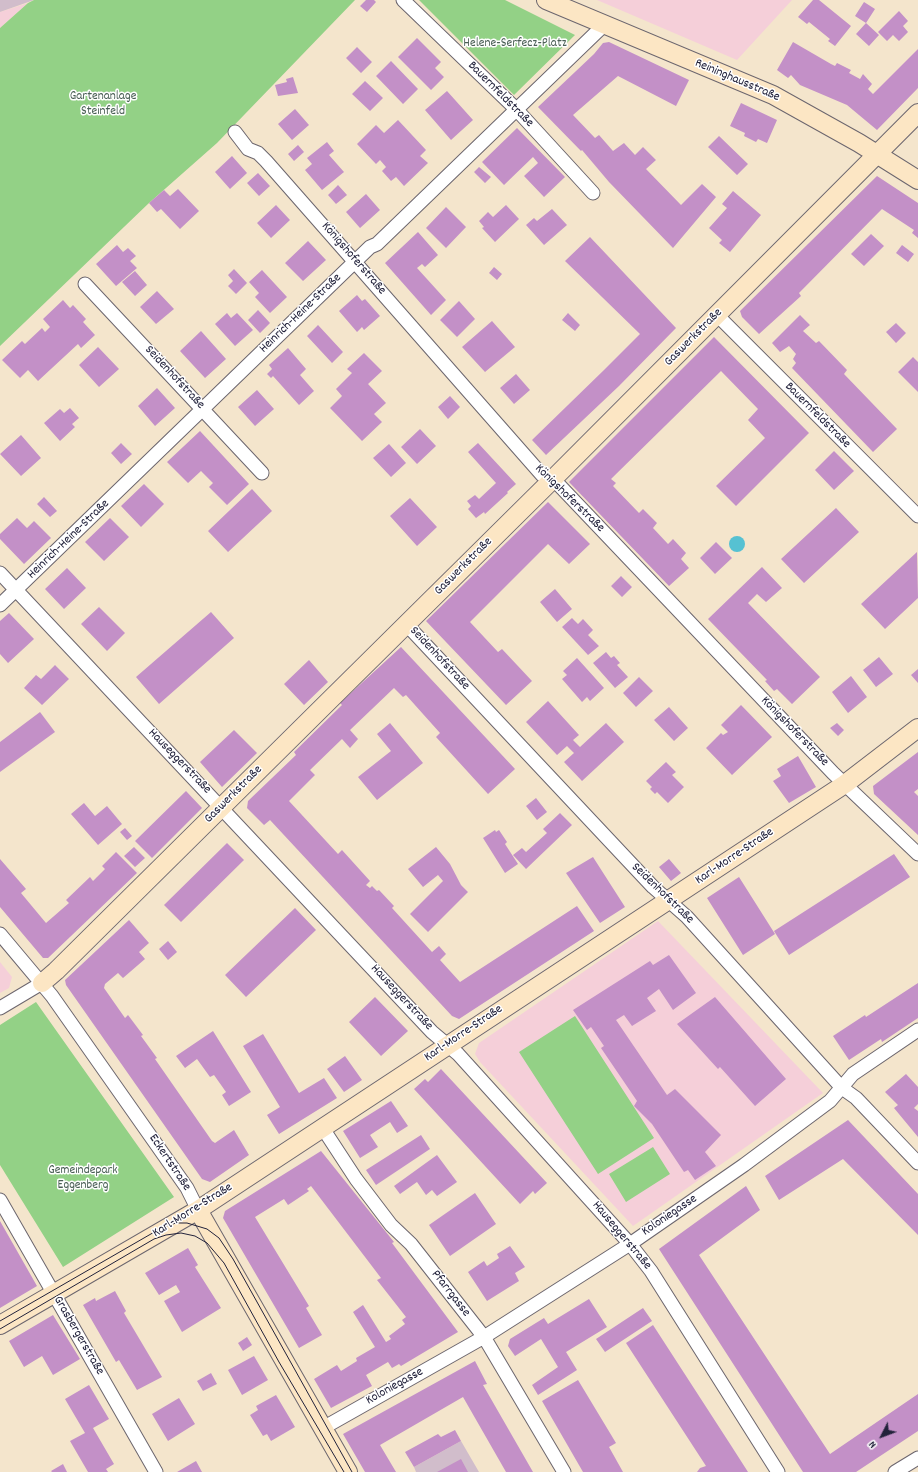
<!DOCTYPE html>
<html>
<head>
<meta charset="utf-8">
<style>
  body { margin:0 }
  #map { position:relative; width:918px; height:1472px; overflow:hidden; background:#f4e5cc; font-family:Dekko,sans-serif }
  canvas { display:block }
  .north { position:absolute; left:862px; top:1416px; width:40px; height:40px; -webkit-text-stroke:3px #fff; paint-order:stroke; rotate:228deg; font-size:11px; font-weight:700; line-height:16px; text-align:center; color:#22223b }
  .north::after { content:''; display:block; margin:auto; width:14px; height:18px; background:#22223b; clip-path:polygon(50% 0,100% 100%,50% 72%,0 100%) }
</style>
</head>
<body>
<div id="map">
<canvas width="918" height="1472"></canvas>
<div class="north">N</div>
</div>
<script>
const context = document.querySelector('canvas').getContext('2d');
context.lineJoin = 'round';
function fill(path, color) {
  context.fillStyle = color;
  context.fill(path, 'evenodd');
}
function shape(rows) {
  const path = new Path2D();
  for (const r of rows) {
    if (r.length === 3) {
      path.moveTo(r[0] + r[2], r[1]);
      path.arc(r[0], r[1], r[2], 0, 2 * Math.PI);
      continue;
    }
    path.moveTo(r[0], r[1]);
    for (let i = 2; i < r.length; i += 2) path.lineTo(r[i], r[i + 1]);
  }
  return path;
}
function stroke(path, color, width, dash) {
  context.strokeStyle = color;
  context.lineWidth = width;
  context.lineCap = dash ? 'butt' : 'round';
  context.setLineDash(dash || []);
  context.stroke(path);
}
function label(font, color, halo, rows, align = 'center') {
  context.font = font + ' Dekko,sans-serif';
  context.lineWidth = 3;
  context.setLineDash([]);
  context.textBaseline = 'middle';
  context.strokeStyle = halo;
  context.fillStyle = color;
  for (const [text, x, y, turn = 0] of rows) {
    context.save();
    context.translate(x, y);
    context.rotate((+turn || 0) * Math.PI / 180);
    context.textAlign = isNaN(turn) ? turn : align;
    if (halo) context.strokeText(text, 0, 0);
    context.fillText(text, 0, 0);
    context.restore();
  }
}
fill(shape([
  [597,0,792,0,737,60],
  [28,3,0,28,0,12],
  [658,921,823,1093,633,1226,480,1062,475,1054,479,1043],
  [0,962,12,977,9,988,0,993]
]), '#f5cfd9');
fill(shape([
  [0,0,34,0,0,12],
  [461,1441,479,1472,416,1472,414,1467]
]), '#d1bdcb');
fill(shape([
  [34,0,355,0,217,143,149,203,0,346,0,28,28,3],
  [419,0,505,0,575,35,514,95],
  [36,1002,174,1197,63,1267,0,1165,0,1025],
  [575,1016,654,1138,598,1174,519,1052],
  [653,1147,670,1174,626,1202,609,1174]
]), '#93d186');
fill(shape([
  [737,544,8]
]), '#56c1d2');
fill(shape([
  [366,0,374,0,376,2,367,12,360,6],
  [813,0,819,0,851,26,835,46,828,41,830,39,809,22,807,24,798,17],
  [864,2,875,9,866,23,855,16],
  [899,11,908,21,903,26,908,32,899,41,893,35,887,41,878,32],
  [866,23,879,35,869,46,856,34],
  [417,38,441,62,435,68,444,77,431,90,398,57],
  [609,42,689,80,676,106,618,76,573,115,595,138,599,135,613,151,624,143,635,155,643,147,656,160,646,169,681,205,702,184,716,197,673,248,609,182,582,150,581,151,538,107,594,54,603,43],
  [793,42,831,64,835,66,837,63,851,70,849,73,860,79,863,74,872,84,868,89,873,94,918,49,918,88,877,130,847,105,800,85,791,75,788,78,777,70],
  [357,47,372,62,361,73,346,58],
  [391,61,418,89,403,104,376,76],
  [293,77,298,93,278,96,275,85,287,82,286,79],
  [365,81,383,98,370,111,352,94],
  [447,91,473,120,451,140,425,110],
  [741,103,777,120,767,143,758,139,756,142,744,136,745,133,730,126],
  [295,109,309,125,292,140,278,124],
  [398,120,426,150,420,156,428,163,404,186,396,177,391,181,382,171,386,167,380,160,376,164,357,144,376,125,384,133],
  [517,128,565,177,544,197,524,176,538,163,533,157,504,185,482,162],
  [719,136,748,164,737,175,708,147],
  [327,142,334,151,329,155,344,172,322,190,305,170,312,164,307,158],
  [298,145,304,152,294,161,288,154],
  [232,156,247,173,230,189,215,172],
  [479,167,491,177,485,183,474,172],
  [258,173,270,186,259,196,247,183],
  [877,176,918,203,918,238,912,233,914,230,882,209,799,293,801,296,759,334,742,317,740,311],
  [338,185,347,195,336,204,328,195],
  [178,189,199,211,180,229,161,209,157,212,149,203,164,190,170,196],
  [733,191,761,215,730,252,719,243,722,240,709,228,727,208,722,204],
  [366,194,380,210,360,228,346,212],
  [276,205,290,220,271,238,257,223],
  [506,205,519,219,495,242,482,228,484,227,479,221,488,212,493,217],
  [446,207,466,227,446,248,426,228],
  [552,209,567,225,544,245,526,225,534,218,537,221],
  [418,232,438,255,425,267,422,264,417,268,446,300,431,315,385,263],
  [871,234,884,246,864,266,851,254],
  [590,237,676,328,619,386,546,455,532,440,604,370,640,334,565,261],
  [308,241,326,260,303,281,285,263],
  [117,245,123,252,128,248,136,256,130,261,137,268,116,286,96,264],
  [902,245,914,254,908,262,896,253],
  [494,267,502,274,497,280,489,273],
  [234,269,247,283,236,294,228,286,233,281,228,275],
  [262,270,287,297,270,313,255,297,259,293,249,282],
  [135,271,147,285,135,296,122,282],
  [157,291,174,309,156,324,140,307],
  [357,295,362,301,365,299,380,316,364,330,362,327,357,332,339,311],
  [63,300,70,308,73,305,86,319,83,322,95,335,81,348,78,344,38,381,28,370,20,378,2,360,22,341,25,344,42,328,45,332,50,327,43,319],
  [459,301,475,319,457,337,440,320],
  [258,310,270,323,260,333,248,320],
  [227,313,231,318,237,313,253,330,235,346,215,324],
  [568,313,580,325,575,331,562,320],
  [800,315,810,325,803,331,816,343,819,341,847,370,844,374,897,429,873,452,792,368,796,363,793,359,796,354,789,346,780,352,772,343],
  [492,321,515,347,485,372,462,347],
  [896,323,906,333,896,343,886,332],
  [318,325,343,352,332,363,307,336],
  [201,331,226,359,205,378,180,351],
  [714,337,809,433,736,506,716,486,765,438,748,420,758,409,721,371,611,479,616,483,613,486,639,513,643,509,657,523,653,528,668,544,673,539,686,553,681,559,689,568,669,586,569,482],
  [98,347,119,369,99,387,79,365],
  [288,348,306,369,300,375,314,391,299,405,273,376,271,378,267,374,272,369,269,365],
  [364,353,382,371,368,384,386,403,374,414,382,422,362,441,330,408,342,396,336,389,352,373,347,369],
  [913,357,918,362,918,392,898,372],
  [516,374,530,390,514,404,500,388],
  [157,388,175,408,155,426,138,406],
  [257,390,274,409,255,426,238,407],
  [450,396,460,407,448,419,438,407],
  [70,408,79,418,72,424,75,427,60,441,44,423,60,409,64,413],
  [420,429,436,446,417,464,401,447],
  [200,431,249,484,227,505,209,487,213,483,201,471,188,483,167,462],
  [21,435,41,458,21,476,0,454],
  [121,443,132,454,121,464,111,453],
  [478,443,516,484,507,492,508,493,485,514,484,512,476,518,468,509,471,506,467,501,475,495,479,499,496,483,468,452],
  [389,444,406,463,391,477,373,458],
  [834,451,854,471,834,490,815,470],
  [144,484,164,504,141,527,121,506],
  [252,489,272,511,228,552,208,531],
  [44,497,57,511,50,517,37,504],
  [410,498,437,527,417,546,390,516],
  [548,502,590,544,569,564,548,544,470,622,498,652,502,649,532,681,506,705,426,621],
  [836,508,859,532,804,583,781,559],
  [17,518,27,528,34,521,51,538,24,564,0,539,0,534],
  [110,518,129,537,104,561,85,542],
  [716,542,732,558,715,574,700,558],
  [917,552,918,598,885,629,861,604],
  [762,567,782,588,766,602,757,594,748,603,820,677,792,704,777,689,774,691,765,681,767,680,708,619],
  [67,568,86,588,64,609,45,589],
  [621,576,632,587,622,597,611,586],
  [555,589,572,609,557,622,540,602],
  [99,607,125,633,107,651,81,624],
  [211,612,234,638,159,704,136,677],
  [9,613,34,639,8,663,0,654,0,621],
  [572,618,578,624,583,619,593,630,588,635,599,646,588,655,562,627],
  [401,647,515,769,488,794,436,737,440,733,406,695,403,697,394,688,350,730,358,739,350,748,342,739,310,770,315,775,289,801,338,854,342,850,370,881,366,885,370,888,372,886,377,891,379,890,394,906,392,908,432,952,439,946,446,954,440,960,460,982,577,906,594,931,459,1019,452,1016,270,820,264,825,247,808,248,801,296,755,294,752,342,705,340,703],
  [606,652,611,658,614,656,620,663,617,665,628,677,615,688,593,663],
  [879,657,893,674,876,687,863,670],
  [577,658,604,688,590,701,587,697,582,702,562,679,567,675,563,671],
  [309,660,328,682,304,705,284,684],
  [55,665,69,679,42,705,24,688,36,675,41,679],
  [918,669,918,683,911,675],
  [851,676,867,697,848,713,832,692],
  [639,677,653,691,636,707,623,693],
  [548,701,579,735,573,740,580,747,606,723,624,742,582,781,564,762,574,753,567,746,557,755,526,722],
  [741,705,772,737,732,775,706,748,721,733,723,735,728,732,721,725],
  [669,707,688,728,674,741,654,720],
  [40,712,55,732,0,772,0,742],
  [390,723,423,763,377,800,358,777,391,751,377,734],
  [837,723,844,730,838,736,830,728],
  [234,730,257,753,222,787,200,762],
  [918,752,918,789,914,792,918,796,918,835,874,794,873,786],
  [798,756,816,787,789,803,773,781,781,776,777,769],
  [666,762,676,772,672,775,684,787,668,803,657,792,655,794,650,789,652,787,646,781],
  [186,791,202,808,152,858,135,841],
  [536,798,547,812,537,820,526,806],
  [84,803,95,816,107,806,122,824,98,845,71,814],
  [560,813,572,825,526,869,513,855,522,848,526,852,547,833,543,829],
  [125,828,132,836,127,840,120,832],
  [495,830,496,832,499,830,507,842,505,844,518,864,505,873,483,838],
  [227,843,244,860,181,922,164,905],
  [134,847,145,858,135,867,124,856],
  [436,847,450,864,461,885,468,892,428,932,410,914,443,881,438,875,423,887,408,869],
  [116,852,137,873,48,958,43,958,0,907,0,859,26,889,21,893,46,923,69,903,66,900,90,877,93,881,105,869,102,866],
  [894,854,910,877,789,955,774,931],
  [593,857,625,907,600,923,566,873],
  [669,859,681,873,671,881,659,867],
  [739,877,775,934,743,955,707,898],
  [295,908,316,930,246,997,225,975],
  [129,920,149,943,139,952,145,959,123,978,118,973,105,984,104,988,125,1018,128,1015,143,1035,141,1036,157,1058,155,1059,212,1141,215,1143,234,1130,249,1155,210,1182,202,1179,66,985,65,980],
  [168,941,177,952,168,960,159,949],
  [669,955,696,993,673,1010,659,989,647,998,656,1011,632,1026,624,1015,616,1020,667,1095,675,1089,721,1135,705,1152,716,1166,695,1180,688,1170,684,1172,652,1124,634,1106,637,1101,601,1048,604,1046,591,1027,587,1030,573,1010,650,961,653,965],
  [918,983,918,1018,882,1042,881,1039,849,1060,833,1036,865,1015,866,1017],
  [375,997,408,1031,381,1056,349,1022],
  [715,997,786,1079,755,1106,720,1067,718,1069,677,1024],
  [213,1031,251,1092,229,1106,222,1095,226,1092,214,1075,210,1077,197,1059,185,1068,176,1056],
  [263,1034,299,1093,324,1078,337,1098,279,1134,267,1115,280,1107,243,1046],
  [345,1056,362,1080,344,1092,327,1069],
  [441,1069,547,1183,535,1194,533,1191,520,1204,414,1089,425,1079,428,1082],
  [906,1074,918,1087,918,1104,914,1108,918,1111,918,1137,894,1108,898,1105,885,1092],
  [391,1101,408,1126,397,1133,390,1122,370,1135,378,1147,360,1158,343,1131],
  [848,1120,918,1194,918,1235,843,1159,779,1200,765,1176],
  [421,1135,430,1149,376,1185,366,1170],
  [321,1151,394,1242,392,1243,458,1332,401,1366,399,1364,392,1368,388,1362,366,1375,372,1386,331,1408,314,1379,337,1365,341,1371,357,1361,356,1358,375,1347,353,1312,363,1305,386,1342,391,1339,389,1336,405,1324,402,1320,406,1317,377,1280,381,1278,311,1186,307,1189,309,1191,288,1205,284,1199,255,1217,309,1306,306,1308,322,1335,299,1348,223,1218,225,1211],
  [437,1155,457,1182,437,1196,432,1190,426,1195,417,1182,400,1194,394,1186],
  [746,1186,760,1210,699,1255,830,1454,918,1394,918,1431,856,1472,803,1472,659,1249],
  [475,1193,496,1224,450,1256,429,1225],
  [0,1221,37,1286,0,1308],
  [510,1246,525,1267,515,1273,519,1281,487,1301,468,1272,484,1261,487,1266,499,1258,497,1254],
  [188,1248,198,1265,195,1267,221,1308,182,1332,164,1301,180,1292,176,1285,159,1295,145,1273],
  [115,1291,126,1311,124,1313,162,1377,137,1390,119,1360,116,1362,83,1305,95,1298,96,1301],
  [589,1299,607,1327,566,1352,577,1370,538,1395,532,1385,558,1367,541,1339,515,1356,508,1346,510,1339,544,1318,548,1324],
  [643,1308,652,1321,605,1352,596,1339],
  [53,1315,80,1359,53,1375,42,1356,24,1367,9,1341],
  [653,1325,732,1447,748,1472,697,1472,700,1468,706,1466,626,1343],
  [247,1337,252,1345,243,1351,238,1343],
  [254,1356,268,1380,242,1395,228,1370],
  [475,1361,487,1384,483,1385,533,1472,506,1472,463,1397,380,1445,396,1472,365,1472,343,1434],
  [211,1373,217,1384,203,1391,197,1381],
  [578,1380,616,1443,609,1447,623,1472,583,1472,542,1401],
  [89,1385,109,1419,93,1428,114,1464,106,1469,108,1472,88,1472,70,1441,85,1433,65,1399],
  [276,1395,295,1427,271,1441,267,1434,263,1436,250,1415,258,1410,256,1406],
  [179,1398,195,1424,168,1441,152,1414],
  [455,1430,461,1441,414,1467,405,1452,438,1434,441,1437],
  [461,1459,468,1472,437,1472],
  [196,1461,202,1472,177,1472],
  [63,1464,67,1472,52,1472,51,1471]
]), '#c390c7');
const street = shape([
  [403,0,516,109,593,193],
  [235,132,248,149,258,153,266,161,542,475,559,485,833,773,918,854],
  [85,284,262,473],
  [717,315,918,516],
  [0,573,432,1032,458,1054,630,1244,651,1271,778,1472],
  [0,605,370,247,377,244,604,25],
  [406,624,653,887,687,917,842,1088,856,1098,918,1163],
  [0,934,52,996,187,1188,198,1210],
  [0,1008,42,983],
  [322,1127,356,1179,391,1225,411,1244,484,1337,564,1472],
  [0,1200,156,1472],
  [323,1428,484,1337,630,1244,744,1165,830,1101,853,1074,918,1030],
  [895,1472,918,1458]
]);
const secondary = shape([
  [546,0,773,95,859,143,918,180],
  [42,983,56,971,551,481,918,113],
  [198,1210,348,1472],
  [0,1325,198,1210,845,784,918,728]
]);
stroke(street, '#6c666e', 15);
stroke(secondary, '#6c666e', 20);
stroke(street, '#fff', 13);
stroke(secondary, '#fce6c4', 18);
stroke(shape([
  [0,1321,163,1227,176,1223,187,1223,207,1229,219,1238,233,1259,352,1472],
  [0,1329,154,1239,166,1235,181,1233,195,1236,207,1243,224,1263,279,1362,344,1472]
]), '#22223b', 1);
label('13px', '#4a5f55', '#fff', [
  ["Helene-Serfecz-Platz",515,44],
  ["Gartenanlage",103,97],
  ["Steinfeld",103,112],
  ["Gemeindepark",83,1171],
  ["Eggenberg",83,1186]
]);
label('13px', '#22223b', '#fff', [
  ["Reininghausstraße",737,81,23],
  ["Bauernfeldstraße",500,95,45],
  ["Königshoferstraße",353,259,49],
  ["Heinrich-Heine-Straße",301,314,-44],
  ["Gaswerkstraße",694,338,-45],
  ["Seidenhofstraße",174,378,47],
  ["Bauernfeldstraße",817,416,45],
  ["Königshoferstraße",569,499,44],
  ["Heinrich-Heine-Straße",69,540,-44],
  ["Gaswerkstraße",464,567,-45],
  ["Seidenhofstraße",439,659,47],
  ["Königshoferstraße",794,732,46],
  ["Hauseggerstraße",179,762,46],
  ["Gaswerkstraße",234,795,-45],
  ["Karl-Morre-Straße",735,857,-34],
  ["Seidenhofstraße",662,894,44],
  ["Hauseggerstraße",401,998,47],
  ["Karl-Morre-Straße",464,1034,-34],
  ["Eckertstraße",169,1163,56],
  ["Karl-Morre-Straße",193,1211,-32],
  ["Koloniegasse",670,1216,-34],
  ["Hauseggerstraße",621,1236,50],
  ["Pfarrgasse",450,1294,52],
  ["Grasbergerstraße",78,1336,60],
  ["Koloniegasse",395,1387,-29]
]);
</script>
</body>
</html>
